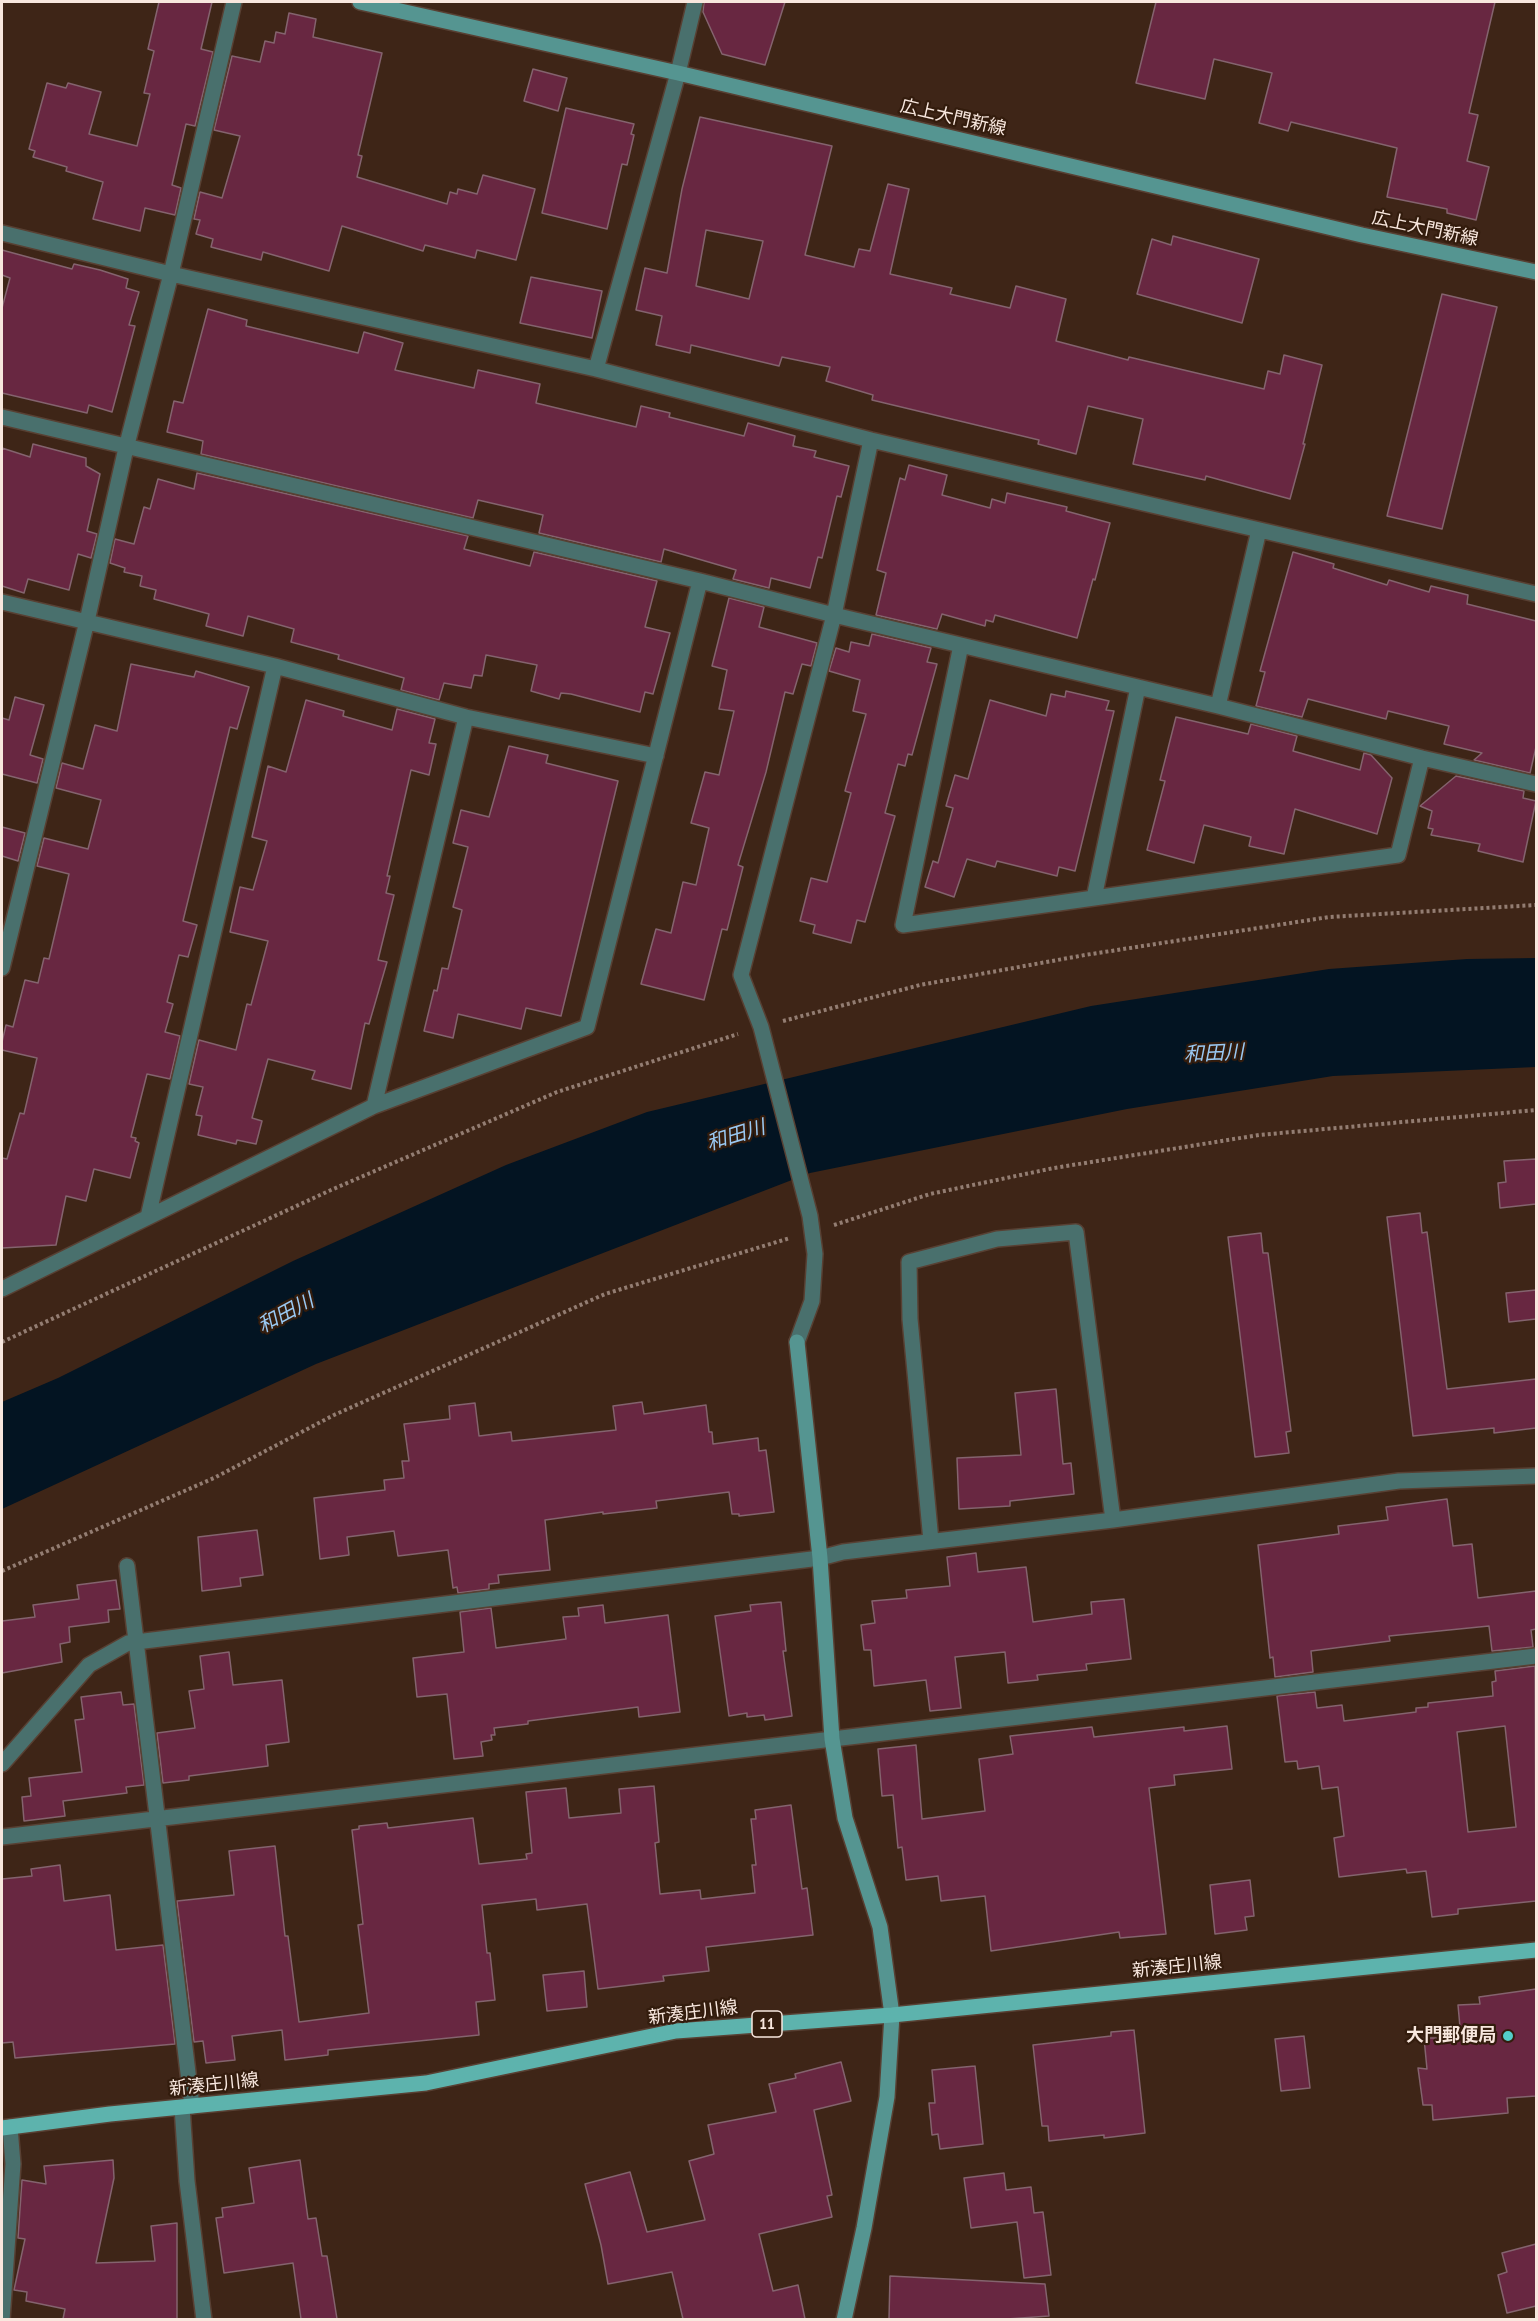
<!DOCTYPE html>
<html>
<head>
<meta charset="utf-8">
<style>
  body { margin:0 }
  #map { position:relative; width:1538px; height:2321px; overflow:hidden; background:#3e2517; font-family:"PT Sans Narrow",sans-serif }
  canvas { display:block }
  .frame { position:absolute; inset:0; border:3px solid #f8e7de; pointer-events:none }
</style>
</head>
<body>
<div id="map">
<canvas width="1538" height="2321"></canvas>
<div class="frame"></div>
</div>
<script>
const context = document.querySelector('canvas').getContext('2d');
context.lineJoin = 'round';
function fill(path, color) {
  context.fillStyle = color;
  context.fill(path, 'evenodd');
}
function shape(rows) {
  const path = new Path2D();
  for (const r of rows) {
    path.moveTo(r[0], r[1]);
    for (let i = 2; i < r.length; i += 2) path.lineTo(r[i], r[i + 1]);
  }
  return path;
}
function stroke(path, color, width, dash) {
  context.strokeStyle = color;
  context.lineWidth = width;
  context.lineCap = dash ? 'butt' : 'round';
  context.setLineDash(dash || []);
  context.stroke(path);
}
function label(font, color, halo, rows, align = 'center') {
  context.font = font + ' "PT Sans Narrow","Noto Sans JP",sans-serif';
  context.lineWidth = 4.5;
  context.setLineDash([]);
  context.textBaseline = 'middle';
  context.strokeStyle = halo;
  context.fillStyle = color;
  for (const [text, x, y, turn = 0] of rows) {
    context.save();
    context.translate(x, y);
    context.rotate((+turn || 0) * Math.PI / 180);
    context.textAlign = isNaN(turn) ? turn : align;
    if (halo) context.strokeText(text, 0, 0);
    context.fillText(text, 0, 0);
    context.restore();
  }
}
fill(shape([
  [1536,958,1536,1067,1333,1076,1127,1109,810,1173,316,1364,2,1509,2,1402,58,1378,293,1261,506,1165,647,1112,1091,1006,1329,969,1467,959]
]), '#031422');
const building = shape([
  [159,2,212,2,201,49,213,52,195,126,186,124,172,185,181,188,175,215,145,208,140,231,93,219,103,182,66,171,67,167,33,157,35,151,29,149,47,83,66,88,68,83,101,92,89,134,137,146,150,94,144,93,154,51,148,49,159,2],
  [704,2,785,2,765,65,722,54,703,12,704,2],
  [1156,2,1495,2,1469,113,1478,115,1467,161,1489,167,1476,220,1447,213,1447,209,1387,197,1397,148,1291,122,1288,131,1259,123,1272,73,1214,59,1205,99,1136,83,1156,2],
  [289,13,316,19,313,37,382,53,358,155,362,156,357,177,447,204,450,192,457,194,458,189,477,194,483,175,535,189,516,260,477,250,475,258,425,245,423,251,342,226,329,271,263,252,261,260,211,247,213,239,196,234,200,220,194,219,200,192,222,198,240,136,214,130,232,56,260,62,265,41,274,43,276,32,285,34,289,13],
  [533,69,567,78,558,111,524,101,533,69],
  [566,108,634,124,631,134,634,135,627,165,622,164,607,229,542,213,566,108],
  [700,117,832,146,805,255,854,267,859,249,870,251,888,184,909,189,890,274,952,288,950,294,1010,308,1016,286,1066,299,1056,341,1128,360,1129,357,1264,389,1268,371,1280,374,1284,355,1322,365,1303,444,1305,444,1290,499,1206,476,1205,480,1133,464,1143,419,1088,406,1076,454,1038,444,1039,440,872,400,873,395,826,381,830,367,782,357,779,366,691,345,690,353,656,345,662,316,636,310,645,268,667,273,682,189,700,117],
  [706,230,763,241,749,299,696,286,706,230],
  [1173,236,1259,259,1242,323,1137,294,1152,239,1171,245,1173,236],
  [2,250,72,269,74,264,100,270,128,279,126,288,139,292,129,325,135,326,112,412,89,405,87,413,2,393,2,308,10,278,2,275,2,250],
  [531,277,602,291,592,338,520,323,531,277],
  [1442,294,1497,307,1442,529,1387,516,1442,294],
  [208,309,247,320,246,326,358,353,364,332,403,343,395,370,474,388,478,370,540,384,536,403,636,427,641,406,670,413,669,417,744,436,748,423,795,436,793,446,816,451,814,457,849,466,841,497,837,496,822,558,818,557,810,588,771,578,769,588,733,579,736,570,664,549,661,562,539,533,543,515,478,500,473,518,201,454,203,441,167,432,174,401,183,403,208,309],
  [33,444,86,458,86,466,100,474,87,531,97,534,91,558,78,554,69,590,28,579,24,593,2,586,2,448,30,457,33,444],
  [909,465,947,475,942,495,990,508,992,499,1005,503,1007,493,1067,507,1066,511,1110,523,1095,580,1093,579,1077,638,995,615,993,622,986,620,985,626,942,614,937,629,876,615,886,573,877,570,900,478,905,480,909,465],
  [197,473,468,536,464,549,530,566,534,552,657,581,645,627,670,633,653,694,645,692,640,712,571,694,561,693,559,699,531,691,537,665,486,655,482,676,474,675,471,688,444,683,439,700,401,690,404,678,338,659,339,655,291,642,294,629,248,616,243,636,206,626,209,614,154,599,156,590,140,586,142,576,124,572,125,568,110,563,115,539,134,544,144,507,150,509,158,479,194,489,197,473],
  [1293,552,1334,564,1333,568,1387,585,1389,580,1429,592,1431,586,1468,595,1467,604,1536,621,1536,747,1530,773,1474,760,1482,753,1444,744,1449,726,1388,711,1386,719,1308,699,1302,717,1256,706,1265,672,1260,671,1293,552],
  [729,598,764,607,759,627,817,643,811,666,802,664,793,694,785,692,766,772,738,865,743,867,727,930,722,929,704,1000,641,984,656,929,671,933,683,882,696,885,709,828,691,823,705,772,719,775,734,711,719,709,727,670,712,666,729,598],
  [872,634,931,648,927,662,937,664,912,755,908,754,905,766,898,764,885,813,895,816,865,922,857,920,851,943,813,933,815,925,800,921,811,878,827,882,851,793,845,791,866,714,853,711,860,680,829,671,836,648,849,652,851,642,869,646,872,634],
  [131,664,194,677,196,671,249,687,237,729,230,727,183,921,197,925,188,957,179,955,167,1002,173,1004,165,1032,180,1036,170,1079,147,1074,131,1137,136,1138,135,1141,139,1143,130,1178,94,1169,86,1201,66,1196,56,1245,2,1248,2,1158,7,1159,20,1113,24,1114,37,1058,2,1050,2,1042,6,1025,13,1027,25,980,38,983,44,958,49,959,69,874,37,866,44,838,88,849,101,800,56,788,62,763,83,769,95,725,117,731,131,664],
  [1066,691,1109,701,1106,710,1114,711,1075,871,1059,867,1057,876,997,861,995,867,967,859,954,897,925,887,933,861,938,863,953,808,946,806,955,775,968,779,990,700,1046,716,1051,694,1065,697,1066,691],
  [15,697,44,705,30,755,43,759,37,783,2,774,2,718,9,720,15,697],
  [306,700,344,711,343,716,392,730,397,709,435,719,429,743,436,744,429,775,411,770,387,876,390,876,386,893,394,895,378,960,387,962,369,1024,365,1023,351,1089,312,1079,315,1071,268,1059,252,1118,262,1121,256,1144,237,1140,236,1144,198,1135,202,1116,196,1115,203,1087,189,1084,199,1040,236,1050,247,1004,251,1005,268,941,230,932,240,887,253,890,267,841,252,837,268,766,286,772,306,700],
  [1176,717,1248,734,1251,724,1297,736,1293,751,1360,770,1364,753,1371,755,1392,778,1377,834,1295,809,1284,854,1249,846,1251,837,1204,825,1194,863,1147,850,1165,781,1160,780,1176,717],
  [509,746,548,755,546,763,618,781,561,1016,526,1008,521,1029,458,1014,453,1038,424,1031,434,990,437,991,442,968,448,969,462,910,453,907,468,847,453,843,461,810,489,817,509,746],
  [1456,776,1524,791,1523,798,1536,801,1523,862,1478,851,1480,844,1431,835,1433,829,1428,828,1432,811,1420,806,1456,776],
  [2,827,25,833,18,861,2,856,2,827],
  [1536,1159,1536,1204,1500,1208,1498,1183,1506,1182,1504,1161,1536,1159],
  [1420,1213,1422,1233,1427,1232,1447,1389,1536,1379,1536,1428,1494,1433,1494,1428,1413,1436,1387,1217,1420,1213],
  [1261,1233,1263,1253,1268,1253,1291,1431,1286,1432,1289,1453,1255,1457,1228,1237,1261,1233],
  [1536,1290,1536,1319,1509,1322,1506,1293,1536,1290],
  [1056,1389,1063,1464,1071,1463,1074,1494,1010,1501,1010,1506,959,1509,957,1458,1021,1455,1015,1393,1056,1389],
  [642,1402,644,1414,706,1405,709,1432,712,1432,713,1444,758,1438,759,1451,766,1450,774,1512,739,1516,739,1514,732,1514,729,1492,656,1501,657,1508,603,1514,603,1512,545,1520,550,1570,498,1575,499,1583,489,1584,489,1589,458,1593,457,1587,453,1588,448,1550,398,1556,394,1531,347,1537,349,1555,320,1559,314,1498,385,1490,384,1480,404,1478,402,1461,409,1461,404,1424,450,1419,449,1406,475,1403,479,1436,511,1432,512,1441,532,1439,616,1430,613,1406,642,1402],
  [1447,1499,1453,1546,1472,1544,1478,1598,1536,1591,1536,1629,1531,1630,1533,1647,1492,1651,1489,1626,1389,1636,1390,1641,1311,1651,1313,1672,1275,1677,1273,1657,1270,1658,1258,1545,1339,1534,1338,1526,1388,1520,1386,1507,1447,1499],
  [257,1530,263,1575,240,1578,241,1586,202,1591,198,1537,257,1530],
  [976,1553,978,1572,1026,1567,1033,1622,1092,1614,1091,1602,1124,1599,1131,1659,1086,1664,1087,1670,1037,1675,1038,1680,1008,1683,1005,1652,955,1657,961,1708,930,1711,926,1680,874,1686,871,1650,864,1650,861,1625,875,1623,872,1601,907,1598,906,1590,950,1586,947,1557,976,1553],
  [116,1580,120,1609,108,1610,109,1622,69,1627,70,1642,60,1644,62,1662,2,1673,2,1621,35,1617,33,1605,79,1599,77,1585,116,1580],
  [781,1602,786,1651,783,1651,792,1716,765,1720,764,1715,747,1717,747,1713,729,1716,715,1616,751,1611,750,1605,781,1602],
  [603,1605,605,1623,668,1615,680,1712,639,1717,638,1707,528,1721,528,1724,494,1728,495,1735,491,1735,492,1740,481,1742,483,1756,454,1759,447,1694,417,1697,413,1658,464,1652,460,1612,491,1608,496,1648,566,1639,563,1617,579,1616,578,1608,603,1605],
  [229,1652,233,1685,282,1680,289,1742,266,1745,268,1766,189,1776,189,1780,163,1783,157,1733,195,1728,189,1691,204,1689,200,1656,229,1652],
  [1535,1666,1536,1901,1458,1909,1458,1914,1432,1917,1426,1871,1407,1873,1406,1869,1339,1877,1334,1838,1344,1836,1338,1787,1322,1789,1319,1766,1298,1769,1297,1761,1285,1762,1277,1696,1315,1692,1317,1708,1342,1705,1344,1721,1416,1712,1416,1708,1428,1707,1428,1703,1493,1696,1492,1682,1496,1681,1495,1671,1535,1666],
  [1505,1726,1516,1827,1468,1832,1457,1732,1505,1726],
  [121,1692,123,1705,134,1704,144,1785,126,1787,127,1793,63,1801,65,1816,24,1821,22,1797,31,1796,29,1778,82,1772,75,1720,84,1719,81,1697,121,1692],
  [1227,1726,1232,1769,1174,1775,1175,1785,1149,1788,1166,1934,1120,1938,1119,1932,991,1951,985,1896,941,1901,938,1876,906,1880,902,1847,898,1848,893,1795,882,1796,878,1749,916,1745,922,1819,985,1811,979,1759,1013,1754,1010,1736,1092,1727,1094,1737,1184,1727,1184,1731,1227,1726],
  [654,1786,659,1842,655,1843,660,1894,700,1890,701,1899,755,1893,752,1865,756,1865,751,1819,756,1819,755,1810,791,1805,802,1889,807,1888,813,1935,706,1947,709,1971,663,1976,664,1981,598,1989,587,1904,537,1910,536,1899,482,1905,487,1953,490,1953,495,2000,476,2002,479,2035,328,2050,328,2055,285,2060,282,2030,232,2036,235,2060,206,2063,203,2041,194,2042,177,1901,234,1895,229,1851,275,1846,285,1936,288,1936,299,2022,369,2013,358,1925,363,1924,352,1830,359,1829,359,1826,387,1823,388,1828,473,1818,479,1864,527,1859,526,1854,532,1853,526,1792,566,1788,569,1818,621,1813,619,1789,654,1786],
  [60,1865,64,1901,110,1895,116,1950,163,1945,175,2044,15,2058,13,2042,2,2043,2,1879,32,1876,31,1869,60,1865],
  [1250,1880,1254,1916,1245,1917,1247,1930,1215,1934,1210,1885,1250,1880],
  [584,1971,587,2007,547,2011,543,1975,584,1971],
  [1536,1989,1536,2096,1507,2098,1508,2113,1433,2120,1432,2105,1423,2105,1418,2068,1427,2069,1424,2038,1461,2038,1458,2005,1480,2004,1479,1997,1536,1989],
  [1134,2030,1145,2133,1104,2138,1104,2135,1049,2141,1048,2126,1042,2126,1033,2045,1111,2036,1111,2032,1134,2030],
  [1304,2036,1310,2088,1281,2091,1275,2039,1304,2036],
  [841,2062,851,2101,814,2110,832,2195,827,2196,832,2217,759,2234,773,2291,798,2285,805,2319,683,2319,672,2272,608,2284,601,2245,585,2184,630,2172,647,2232,705,2220,689,2161,714,2154,708,2125,776,2112,769,2084,796,2078,795,2074,841,2062],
  [975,2066,983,2144,940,2149,938,2134,932,2135,929,2103,935,2103,932,2070,975,2066],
  [113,2160,114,2178,96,2263,155,2261,151,2226,177,2223,177,2319,63,2319,65,2309,26,2301,27,2292,14,2290,25,2239,18,2238,22,2180,46,2184,44,2166,113,2160],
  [300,2160,308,2219,316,2218,322,2256,327,2256,337,2319,301,2319,293,2263,224,2273,216,2218,223,2217,222,2208,254,2203,249,2168,300,2160],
  [1004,2173,1006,2190,1031,2187,1034,2213,1043,2212,1051,2275,1024,2278,1017,2222,971,2228,964,2178,1004,2173],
  [1536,2244,1536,2306,1507,2313,1498,2275,1507,2272,1502,2253,1536,2244],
  [890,2276,1045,2284,1049,2316,1007,2319,889,2319,890,2276]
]);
fill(building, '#682741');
stroke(building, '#84636e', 1.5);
const street = shape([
  [2,233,171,274,596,369,871,440,1536,594],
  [596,369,678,73,695,2],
  [2,417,700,581,834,615,1218,706,1422,758,1536,784],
  [2,602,275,666,466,717,656,756],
  [961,645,903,925,1398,855,1422,758],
  [1218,706,1259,530],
  [1094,898,1138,687],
  [2,968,87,621,126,448,171,274,234,2],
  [374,1106,466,717],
  [148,1217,275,666],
  [2,1289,374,1106,587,1027,700,581],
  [797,1342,812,1301,815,1254,810,1216,761,1027,741,975,834,615,871,440],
  [931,1541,910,1319,909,1262,997,1239,1076,1232,1113,1520],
  [127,1566,192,2106],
  [2,1764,89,1665,128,1643,820,1558,843,1552,1113,1520,1399,1481,1536,1476],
  [2,1837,1536,1656],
  [182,2107,187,2181,204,2320],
  [2,2320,13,2164,10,2127]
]);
const secondary = shape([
  [360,2,678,73,1362,235,1536,272],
  [797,1342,820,1558,832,1739,845,1818,880,1927,892,2015,887,2097,864,2228,844,2320]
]);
const primary = shape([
  [2,2128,110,2114,426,2083,676,2031,892,2015,1536,1950]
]);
stroke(street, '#584033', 18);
stroke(secondary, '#584033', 18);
stroke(primary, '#584033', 18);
stroke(shape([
  [783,1021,920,985,1085,955,1329,917,1536,905],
  [834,1225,930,1194,1054,1168,1259,1135,1536,1110],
  [2,1342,331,1190,557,1092,738,1034],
  [2,1571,214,1478,334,1415,605,1294,790,1238]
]), '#937d72', 4, [3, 3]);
stroke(street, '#49706d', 15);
stroke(secondary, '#559591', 15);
stroke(primary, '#5db3ad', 15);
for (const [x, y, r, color] of [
  [1508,2036,6,"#53cdc9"]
]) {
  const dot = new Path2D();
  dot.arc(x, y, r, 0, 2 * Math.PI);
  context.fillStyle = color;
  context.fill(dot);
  stroke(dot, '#331c0d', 2);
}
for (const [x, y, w] of [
  [767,2024,30]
]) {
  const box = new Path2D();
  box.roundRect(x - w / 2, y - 13, w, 26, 4.5);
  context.fillStyle = '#331c0d';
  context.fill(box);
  stroke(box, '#f8e7de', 1.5);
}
label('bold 16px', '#f8e7de', null, [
  ["11",767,2024]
]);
label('18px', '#f8e7de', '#331c0d', [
  ["広上大門新線",953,118,13],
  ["広上大門新線",1425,229,12],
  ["新湊庄川線",1177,1967,-6],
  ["新湊庄川線",693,2013,-7],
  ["新湊庄川線",214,2085,-6]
]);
label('bold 18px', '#f8e7de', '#331c0d', [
  ["大門郵便局",1496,2036]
], 'right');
label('italic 20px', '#9ac9f3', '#331c0d', [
  ["和田川",1214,1054,-3],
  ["和田川",736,1136,-17],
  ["和田川",286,1314,-28]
]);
</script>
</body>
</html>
